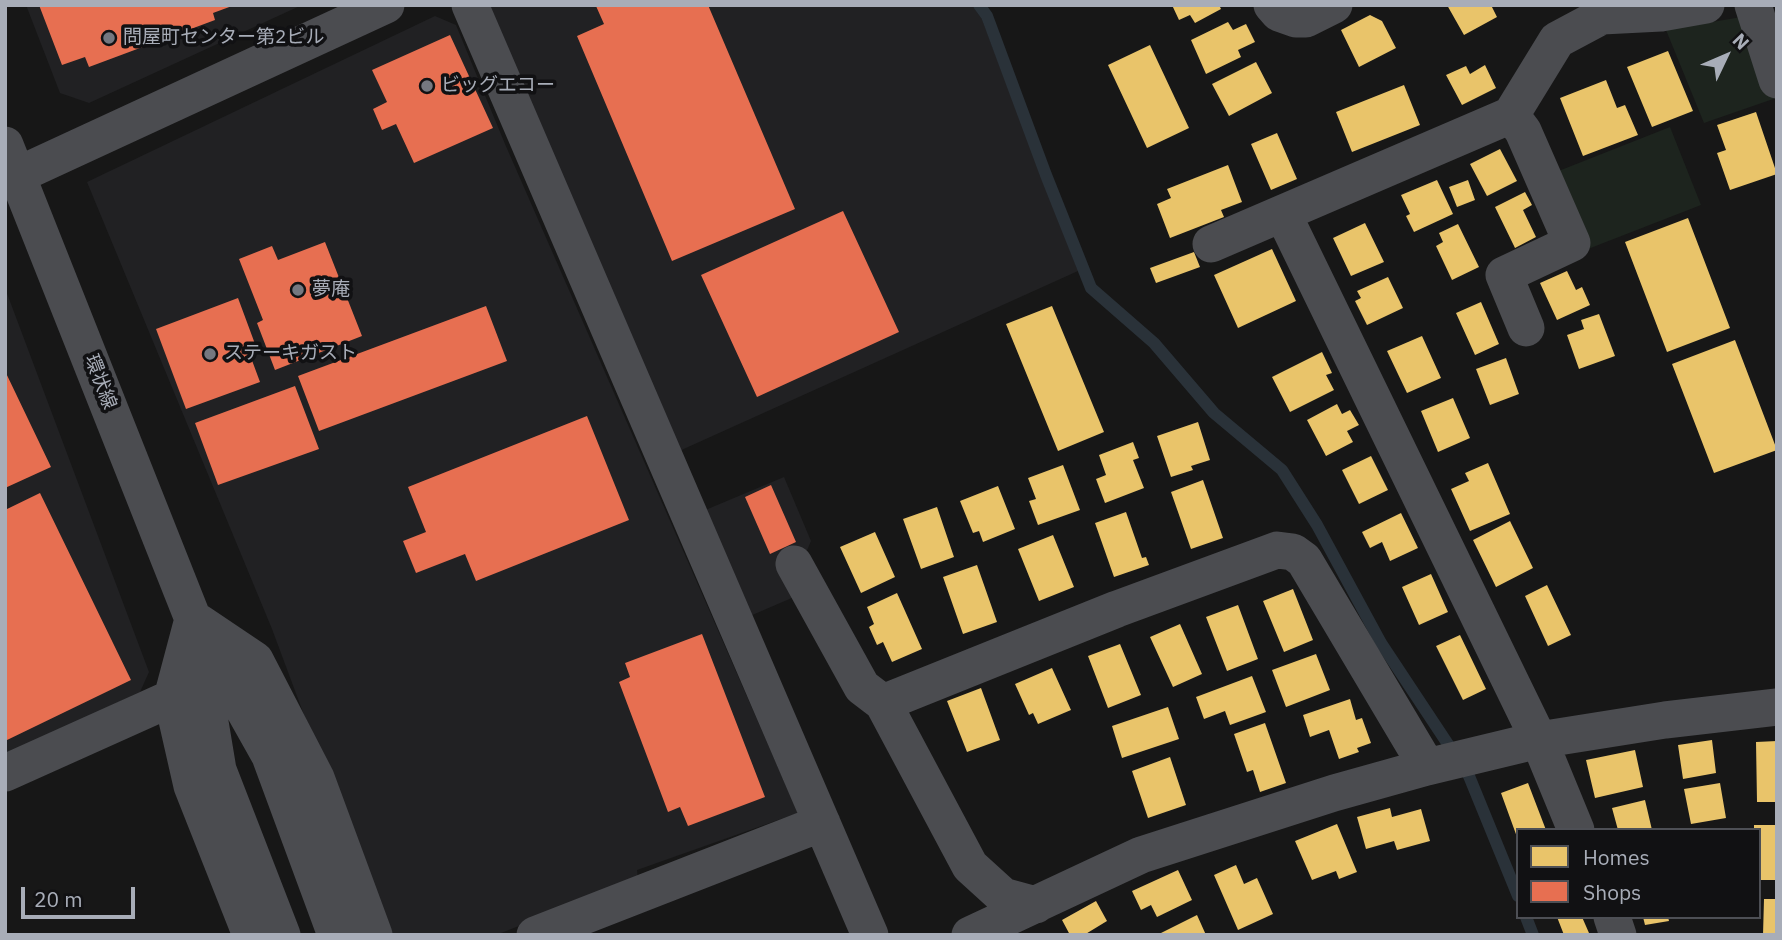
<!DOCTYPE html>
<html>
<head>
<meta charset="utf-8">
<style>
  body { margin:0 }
  #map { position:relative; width:1782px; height:940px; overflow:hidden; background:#171717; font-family:"IBM Plex Sans",sans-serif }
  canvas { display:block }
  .frame { position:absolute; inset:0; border:7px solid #a8adb8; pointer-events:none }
  .legend { position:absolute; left:1516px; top:828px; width:245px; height:91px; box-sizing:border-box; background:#111113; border:2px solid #4d4f55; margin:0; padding:9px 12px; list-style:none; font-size:21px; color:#a8adb8 }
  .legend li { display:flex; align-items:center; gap:14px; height:35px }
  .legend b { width:35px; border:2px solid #4d4f55 }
  .north { position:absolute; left:1691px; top:21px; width:70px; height:70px; -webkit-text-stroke:5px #111113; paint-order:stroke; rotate:46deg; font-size:19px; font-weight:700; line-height:28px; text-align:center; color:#a8adb8 }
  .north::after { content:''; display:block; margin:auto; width:24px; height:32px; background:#a8adb8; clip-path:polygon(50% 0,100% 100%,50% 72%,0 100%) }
  .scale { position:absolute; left:21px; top:887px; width:114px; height:32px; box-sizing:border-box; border:4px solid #a8adb8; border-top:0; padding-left:9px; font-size:21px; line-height:24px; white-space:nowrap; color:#a8adb8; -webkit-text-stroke:5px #111113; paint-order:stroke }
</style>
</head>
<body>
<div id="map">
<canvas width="1782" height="940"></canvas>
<div class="frame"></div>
<ul class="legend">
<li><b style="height:19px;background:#e9c46a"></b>Homes</li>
<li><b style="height:19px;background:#e76f51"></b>Shops</li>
</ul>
<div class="north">N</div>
<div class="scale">20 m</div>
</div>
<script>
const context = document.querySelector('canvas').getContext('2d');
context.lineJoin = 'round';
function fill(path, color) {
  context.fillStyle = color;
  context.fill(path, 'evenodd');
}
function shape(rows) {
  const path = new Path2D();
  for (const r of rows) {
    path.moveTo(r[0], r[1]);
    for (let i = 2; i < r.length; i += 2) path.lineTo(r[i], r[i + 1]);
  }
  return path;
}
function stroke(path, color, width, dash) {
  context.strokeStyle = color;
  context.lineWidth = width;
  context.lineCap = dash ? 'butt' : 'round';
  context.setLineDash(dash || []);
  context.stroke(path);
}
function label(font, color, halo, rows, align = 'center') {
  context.font = font + ' "IBM Plex Sans","Noto Sans JP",sans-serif';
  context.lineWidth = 7;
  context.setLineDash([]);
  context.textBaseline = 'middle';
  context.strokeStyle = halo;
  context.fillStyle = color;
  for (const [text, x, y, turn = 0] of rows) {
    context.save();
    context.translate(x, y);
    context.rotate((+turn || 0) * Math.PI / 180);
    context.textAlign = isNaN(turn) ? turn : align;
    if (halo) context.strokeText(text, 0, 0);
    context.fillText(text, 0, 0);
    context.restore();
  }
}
fill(shape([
  [26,5,302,5,89,103,60,93],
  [485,5,972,5,982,19,1078,271,677,452],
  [435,16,456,25,505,144,798,813,637,870,638,879,496,935,386,935,272,629,87,182],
  [5,288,149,672,140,692,5,756],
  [784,477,811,541,805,555,801,594,750,616,703,511]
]), '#212123');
fill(shape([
  [1747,16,1776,98,1704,123,1666,30],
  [1670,127,1701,205,1588,249,1556,172]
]), '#1d241e');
fill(shape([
  [1172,5,1219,5,1221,9,1195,23,1190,15,1179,20],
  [1447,5,1491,5,1497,17,1464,35],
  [1370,15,1382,21,1396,48,1359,67,1341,30],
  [1228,22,1233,30,1246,24,1255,42,1238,50,1241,57,1206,74,1191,40],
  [1150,45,1189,128,1147,148,1108,65],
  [1668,51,1693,111,1652,127,1627,67],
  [1256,62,1272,93,1229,116,1212,84],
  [1485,65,1496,88,1462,105,1446,75,1466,66,1470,74],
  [1606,80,1617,108,1625,105,1638,135,1583,156,1560,98],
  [1404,85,1420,125,1352,152,1336,112],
  [1756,112,1777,174,1730,190,1717,153,1726,150,1717,125],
  [1277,133,1297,179,1271,190,1251,144],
  [1500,149,1517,181,1487,196,1470,164],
  [1228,165,1242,202,1221,210,1224,217,1170,238,1157,204,1171,198,1167,189],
  [1437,180,1453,214,1414,232,1406,216,1410,214,1401,195],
  [1468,180,1475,200,1457,207,1449,187],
  [1525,192,1532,205,1523,210,1536,237,1515,248,1495,207],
  [1688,218,1730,328,1667,352,1625,242],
  [1365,223,1384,262,1351,276,1333,238],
  [1458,224,1479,267,1452,280,1436,246,1443,242,1439,233],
  [1272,249,1296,301,1238,328,1214,275],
  [1194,252,1200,267,1156,283,1150,268],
  [1567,271,1576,290,1582,287,1590,305,1557,320,1540,283],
  [1388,277,1403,308,1367,325,1355,301,1361,298,1357,291],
  [1481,302,1499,344,1475,355,1456,313],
  [1052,306,1104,432,1058,451,1006,324],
  [1599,314,1615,356,1579,369,1567,335,1584,329,1581,320],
  [1422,336,1441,378,1407,393,1387,351],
  [1735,340,1777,450,1714,473,1672,364],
  [1322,352,1332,373,1326,375,1334,390,1290,412,1272,377],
  [1506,358,1519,394,1490,405,1476,369],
  [1453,398,1470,438,1438,452,1421,411],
  [1337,404,1342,414,1350,410,1359,425,1347,431,1353,442,1326,456,1307,420],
  [1198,422,1210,460,1191,466,1193,470,1171,477,1157,436],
  [1133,442,1139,458,1133,460,1144,488,1105,503,1096,479,1106,475,1099,455],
  [1371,456,1388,490,1359,504,1342,470],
  [1488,463,1510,514,1470,531,1451,489,1469,481,1465,473],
  [1063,465,1080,510,1038,525,1029,501,1036,499,1028,478],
  [1203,480,1223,538,1191,549,1171,492],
  [998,486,1015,529,983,542,979,531,973,533,960,501],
  [937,507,954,557,921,569,903,519],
  [1126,512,1142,558,1146,557,1149,565,1114,577,1095,523],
  [1401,513,1418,548,1390,561,1382,542,1370,548,1362,532],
  [1510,521,1533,568,1496,587,1473,540],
  [875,532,895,577,861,593,840,547],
  [1053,535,1074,587,1039,601,1018,549],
  [977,565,997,622,963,634,943,577],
  [1431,574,1448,612,1419,625,1402,587],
  [1547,585,1571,635,1548,646,1525,596],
  [1293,589,1313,640,1284,652,1263,601],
  [897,593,922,649,892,662,883,642,877,645,869,627,874,624,867,607],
  [1238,605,1258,659,1227,671,1206,617],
  [1180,624,1202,674,1173,687,1150,637],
  [1460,635,1486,689,1463,700,1436,646],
  [1120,644,1141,695,1108,708,1088,656],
  [1316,654,1330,690,1286,707,1272,670],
  [1052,668,1071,710,1038,724,1033,713,1029,715,1015,684],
  [1252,676,1266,712,1230,725,1225,711,1204,719,1196,697],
  [981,688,1000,740,967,752,947,701],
  [1350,699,1356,720,1362,718,1371,743,1357,748,1359,752,1339,759,1329,730,1310,737,1303,715],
  [1168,707,1179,739,1122,758,1112,726],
  [1265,723,1286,783,1260,792,1253,770,1247,772,1234,734],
  [1712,740,1716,773,1683,779,1678,745],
  [1777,741,1777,802,1757,802,1756,742],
  [1635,750,1643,787,1595,798,1586,760],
  [1170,757,1186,805,1148,818,1132,771],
  [1528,783,1546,830,1518,830,1517,837,1501,793],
  [1720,783,1726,818,1691,824,1684,789],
  [1645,800,1652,830,1618,830,1612,808],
  [1390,808,1392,817,1421,809,1430,841,1397,850,1394,841,1366,849,1357,817],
  [1337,824,1357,872,1339,879,1336,871,1312,880,1295,841],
  [1754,825,1777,825,1777,880,1759,880,1759,830,1754,830],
  [1236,865,1244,884,1257,878,1273,914,1238,930,1214,875],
  [1178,870,1192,900,1157,917,1151,905,1141,910,1132,891],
  [1764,899,1777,899,1777,935,1763,935],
  [1096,901,1107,921,1084,935,1070,935,1062,920],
  [1197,915,1206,935,1157,935],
  [1557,917,1582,917,1589,933,1564,935],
  [1643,917,1668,917,1669,921,1645,925]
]), '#e9c46a');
fill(shape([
  [39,5,232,5,232,6,213,13,215,20,89,67,85,57,62,65],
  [598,5,708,5,795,209,672,261,577,36,604,24,596,6],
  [450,35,493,128,414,163,396,124,382,130,373,109,387,102,372,70],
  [843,211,899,332,757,397,701,275],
  [325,242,362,336,275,370,257,323,263,320,239,259,272,246,278,260],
  [238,298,258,352,250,355,260,382,186,409,156,329],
  [486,306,507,361,319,431,298,376],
  [5,371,51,467,5,488],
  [295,386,319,449,218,485,195,423],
  [587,416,629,520,476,581,465,554,416,573,403,541,426,532,408,487],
  [771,485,796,542,770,554,745,497],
  [40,493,131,680,5,741,5,510],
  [702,634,765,797,688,826,680,807,668,812,619,682,630,677,625,663]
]), '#e76f51');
stroke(shape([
  [979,5,987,16,1046,175,1091,288,1154,343,1214,413,1282,470,1317,525,1381,643,1469,776,1518,896],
  [1526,917,1533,935]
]), '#2a3239', 12);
stroke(shape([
  [470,5,870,935],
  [1272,5,1279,13,1296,19,1306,19,1334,5],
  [1753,5,1777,80],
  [1511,115,1523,131,1572,243,1504,275,1526,328],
  [5,145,193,619,270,756,336,935],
  [5,181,386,5],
  [1283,214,1539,740,1576,830],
  [1211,244,1511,115,1557,40,1602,16,1661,13,1706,5],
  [794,564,862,687,883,703],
  [193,619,172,698,192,786,251,935],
  [200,623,255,660,316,778,374,935],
  [197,644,218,770,282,935],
  [5,773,172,698],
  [1036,905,1003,896,970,866,883,703,1117,609,1277,550,1293,552,1304,560,1427,767],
  [1612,917,1618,935],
  [535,935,822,823],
  [970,935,1141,855,1334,793,1427,767,1539,740,1665,720,1777,707]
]), '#4b4c50', 37);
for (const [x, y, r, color] of [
  [109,38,7,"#757880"],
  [427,86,7,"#757880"],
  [298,290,7,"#757880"],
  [210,354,7,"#757880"]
]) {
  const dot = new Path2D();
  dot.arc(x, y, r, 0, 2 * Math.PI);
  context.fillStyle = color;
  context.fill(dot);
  stroke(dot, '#111113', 2.5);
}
label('19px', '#a8adb8', '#111113', [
  ["問屋町センター第2ビル",123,38],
  ["ビッグエコー",441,86],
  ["夢庵",312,290],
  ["ステーキガスト",224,354]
], 'left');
label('19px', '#a8adb8', '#111113', [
  ["環状線",100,382,69]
]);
</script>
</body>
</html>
